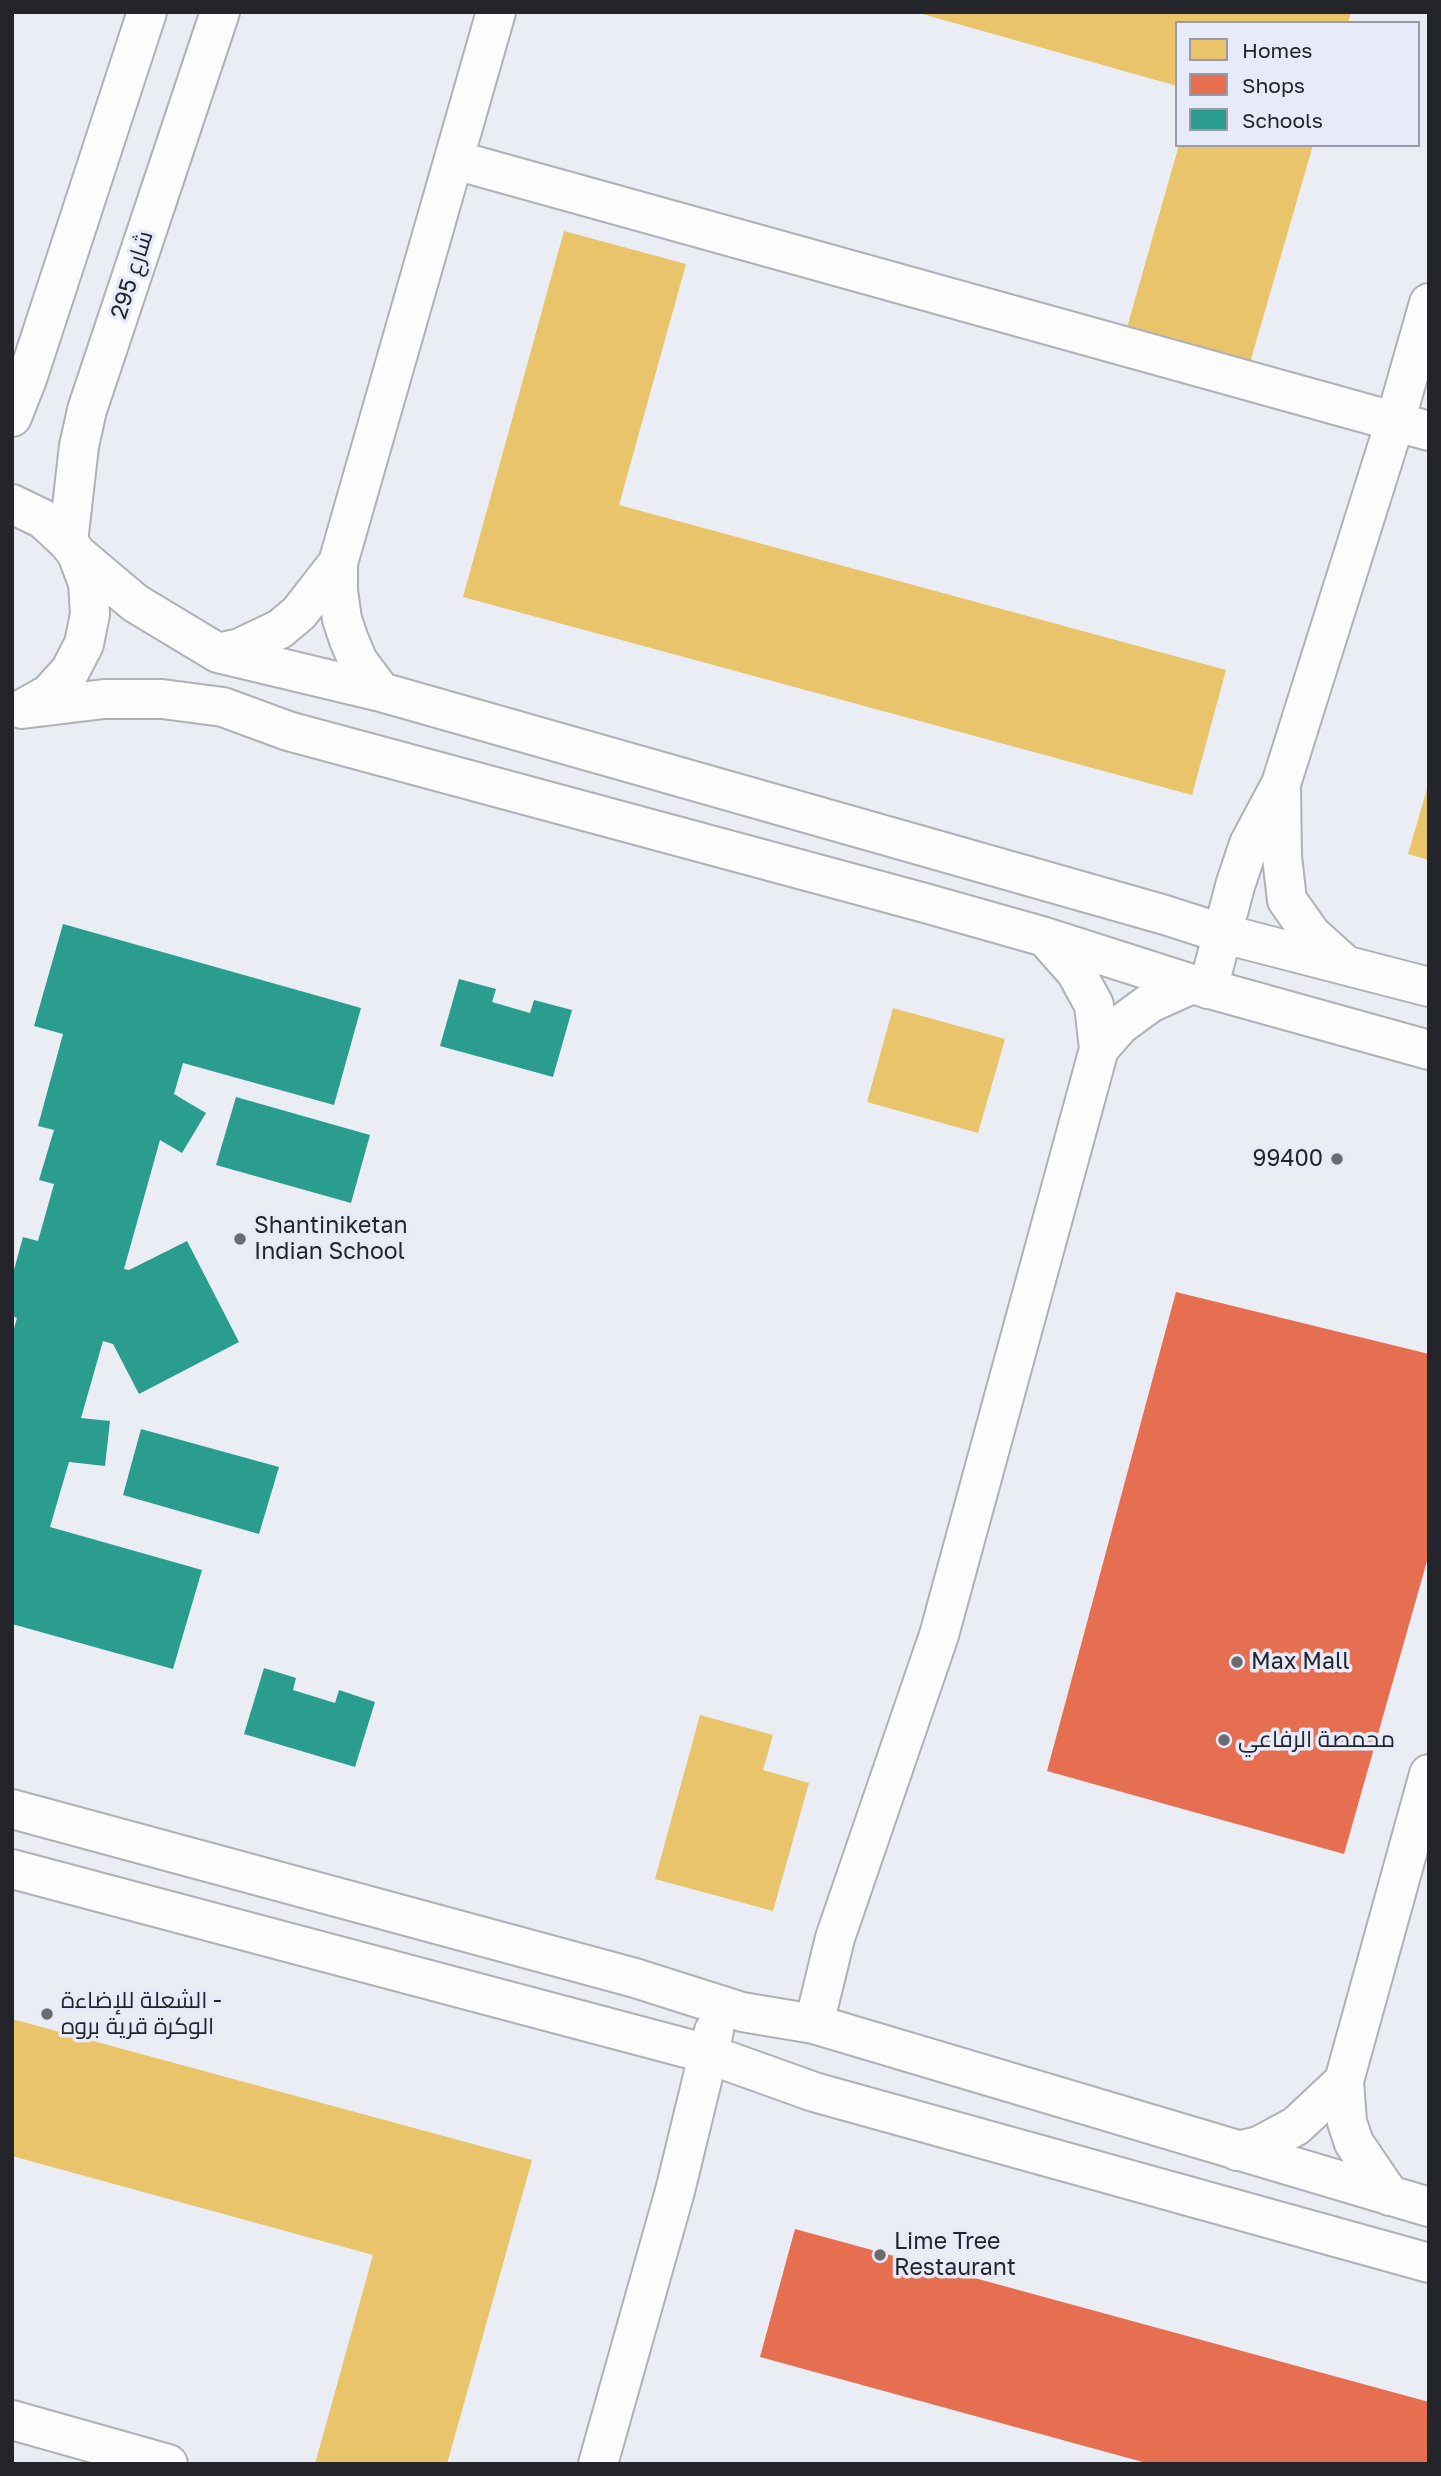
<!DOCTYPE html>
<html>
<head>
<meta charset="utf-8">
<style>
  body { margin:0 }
  #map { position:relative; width:1441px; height:2476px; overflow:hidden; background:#ebedf4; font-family:"Golos Text",sans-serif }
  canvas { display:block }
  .frame { position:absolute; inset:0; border:14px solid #24252a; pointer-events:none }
  .legend { position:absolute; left:1175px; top:21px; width:245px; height:126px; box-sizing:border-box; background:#e7eaf8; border:2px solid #999ba6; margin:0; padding:9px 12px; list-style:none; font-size:21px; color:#24252a }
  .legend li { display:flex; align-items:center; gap:14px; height:35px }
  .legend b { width:35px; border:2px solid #999ba6 }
</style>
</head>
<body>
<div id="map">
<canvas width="1441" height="2476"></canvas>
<div class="frame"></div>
<ul class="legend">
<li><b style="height:19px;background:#e9c46a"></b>Homes</li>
<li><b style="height:19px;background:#e76f51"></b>Shops</li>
<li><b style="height:19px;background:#2a9d8f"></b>Schools</li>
</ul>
</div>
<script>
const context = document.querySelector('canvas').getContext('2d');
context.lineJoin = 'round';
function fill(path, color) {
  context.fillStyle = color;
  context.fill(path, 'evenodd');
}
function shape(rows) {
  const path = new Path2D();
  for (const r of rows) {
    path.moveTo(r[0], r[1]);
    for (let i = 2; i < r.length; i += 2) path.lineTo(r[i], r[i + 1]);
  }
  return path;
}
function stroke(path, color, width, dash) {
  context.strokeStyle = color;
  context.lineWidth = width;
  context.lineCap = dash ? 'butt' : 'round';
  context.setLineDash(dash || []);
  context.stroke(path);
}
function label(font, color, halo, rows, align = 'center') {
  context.font = font + ' "Golos Text",Cairo,sans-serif';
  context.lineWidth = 7;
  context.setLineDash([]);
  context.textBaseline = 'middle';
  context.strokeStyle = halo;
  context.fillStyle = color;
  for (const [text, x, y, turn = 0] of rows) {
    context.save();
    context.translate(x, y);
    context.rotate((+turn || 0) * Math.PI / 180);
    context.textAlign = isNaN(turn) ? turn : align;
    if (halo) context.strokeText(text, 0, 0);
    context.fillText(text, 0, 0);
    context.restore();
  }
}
fill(shape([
  [1351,12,1348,23,1177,23,1177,86,919,13],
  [1179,145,1313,145,1249,366,1126,331],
  [564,231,686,264,619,505,1226,670,1192,795,463,597],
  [1429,782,1429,860,1408,854],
  [893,1008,1005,1039,978,1133,867,1102],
  [700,1715,773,1735,763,1770,809,1783,773,1911,655,1879],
  [12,2019,532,2160,447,2464,315,2464,373,2255,12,2156]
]), '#e9c46a');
fill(shape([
  [1176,1292,1429,1354,1429,1554,1344,1854,1047,1771],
  [795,2229,1429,2402,1429,2464,1150,2464,760,2357]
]), '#e76f51');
fill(shape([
  [63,924,361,1008,334,1105,183,1063,174,1094,206,1113,182,1153,160,1140,124,1269,129,1270,187,1241,239,1342,139,1394,113,1344,103,1341,81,1418,110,1421,105,1466,69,1462,50,1527,202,1570,173,1669,12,1624,12,1335,17,1318,12,1316,12,1277,23,1237,38,1241,54,1184,39,1180,54,1130,38,1126,63,1034,34,1026],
  [459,979,496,989,492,1002,530,1013,534,1000,572,1010,553,1077,440,1046],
  [236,1097,370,1135,351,1203,216,1165],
  [141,1429,279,1467,259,1534,123,1495],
  [264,1668,296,1678,293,1690,335,1703,339,1690,375,1702,355,1767,244,1734]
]), '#2a9d8f');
const minor = shape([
  [455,160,1429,431],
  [12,417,27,379,147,12],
  [12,504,43,519,68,542,77,554,88,583,90,614,84,644,70,671,49,694,24,708],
  [68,542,79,446,87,410,220,12],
  [77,554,135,603,218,653,381,692,1165,915,1224,934,1429,987],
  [218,653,240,648,280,629,299,613,338,563],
  [381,692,358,661,349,640,342,619,338,591,338,563,496,12],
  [22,709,104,699,162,699,223,707,288,731,925,903,1045,937,1192,984,1429,1050],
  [1281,789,1282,857,1287,900,1311,934,1343,963],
  [1045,937,1076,972,1094,1005,1099,1049,1120,1025,1150,1003,1192,984],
  [1208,989,1235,886,1249,844,1281,784,1395,422,1429,303],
  [12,1809,635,1978,742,2012,814,2024,1429,2207],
  [12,1869,708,2054,814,2092,1429,2263],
  [814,2024,835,1938,939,1635,1099,1049],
  [1237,2151,1259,2146,1296,2126,1344,2081],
  [1390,2196,1354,2143,1347,2122,1344,2081,1429,1774],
  [12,2420,168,2464],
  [598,2464,675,2191,714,2031]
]);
stroke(minor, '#b0b0b6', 42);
stroke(minor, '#fcfcfd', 38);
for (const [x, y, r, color] of [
  [1337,1159,7,"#6a6b71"],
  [240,1239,7,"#6a6b71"],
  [1237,1662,7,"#6a6b71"],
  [1224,1740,7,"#6a6b71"],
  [47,2014,7,"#6a6b71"],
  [880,2255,7,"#6a6b71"]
]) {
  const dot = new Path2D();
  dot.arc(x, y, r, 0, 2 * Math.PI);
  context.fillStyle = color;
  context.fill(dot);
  stroke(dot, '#e7eaf8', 2.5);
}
label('23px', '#24252a', '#e7eaf8', [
  ["شارع 295",132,275,-72]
]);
label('23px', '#24252a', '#e7eaf8', [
  ["99400",1323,1159,"right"],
  ["Shantiniketan",254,1226],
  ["Indian School",254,1252],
  ["Max Mall",1251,1662],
  ["محمصة الرفاعي",1238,1740],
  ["الشعلة للإضاءة -",61,2001],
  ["الوكرة قرية بروه",61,2027],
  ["Lime Tree",894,2242],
  ["Restaurant",894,2268]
], 'left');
</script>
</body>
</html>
